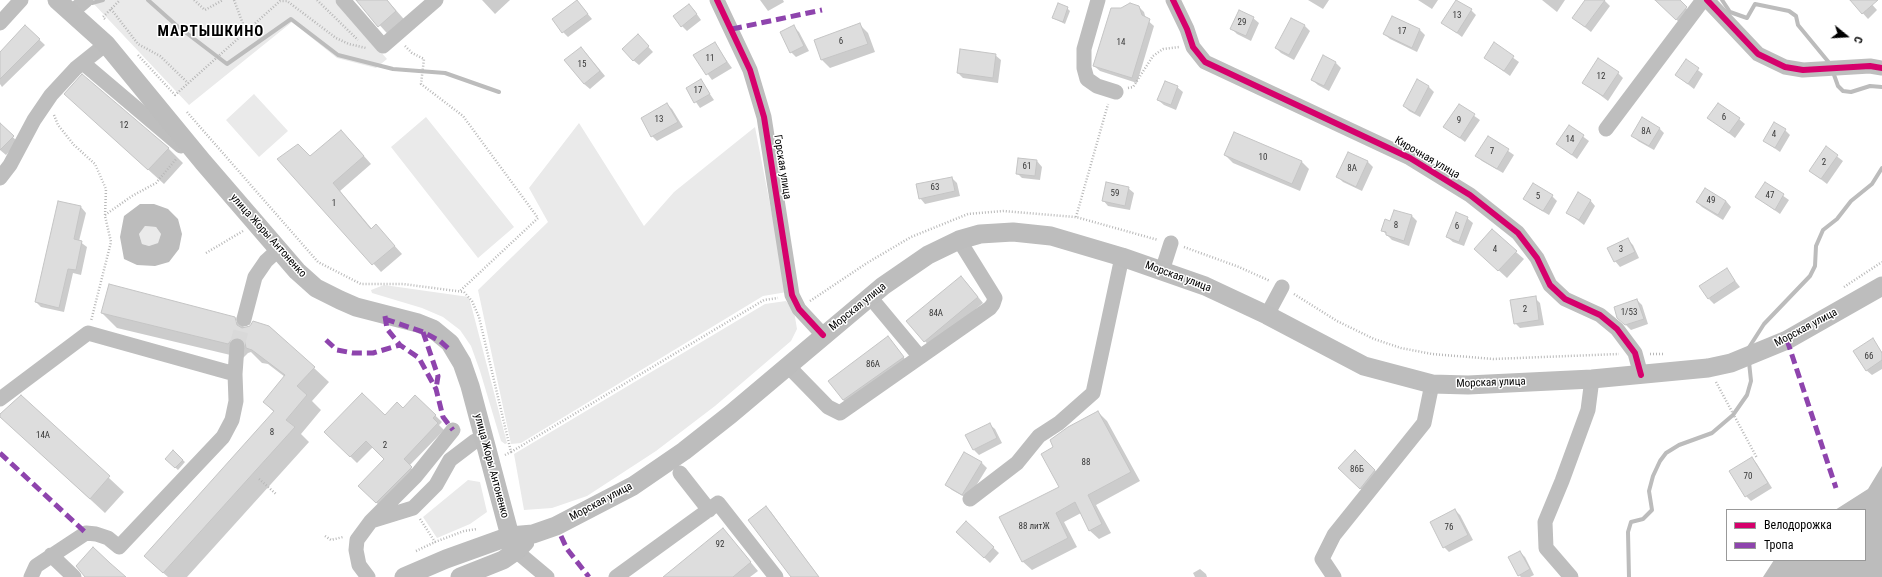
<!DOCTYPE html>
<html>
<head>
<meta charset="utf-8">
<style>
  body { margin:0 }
  #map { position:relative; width:1882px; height:577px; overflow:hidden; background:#fff; font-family:"Roboto Condensed",sans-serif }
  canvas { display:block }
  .legend { position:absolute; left:1726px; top:509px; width:140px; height:52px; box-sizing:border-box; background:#fff; border:1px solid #999; margin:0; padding:5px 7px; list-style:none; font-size:12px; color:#000 }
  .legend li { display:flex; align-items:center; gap:8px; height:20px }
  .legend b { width:20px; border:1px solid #999 }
  .north { position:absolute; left:1826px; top:16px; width:40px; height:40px; -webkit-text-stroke:3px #fff; paint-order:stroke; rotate:108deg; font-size:11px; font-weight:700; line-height:16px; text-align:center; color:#000 }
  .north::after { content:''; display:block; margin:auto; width:14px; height:18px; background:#000; clip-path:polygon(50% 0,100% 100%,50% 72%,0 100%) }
</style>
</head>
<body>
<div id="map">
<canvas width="1882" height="577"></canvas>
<ul class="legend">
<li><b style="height:5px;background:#d6006c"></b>Велодорожка</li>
<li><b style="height:5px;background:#8e44ad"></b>Тропа</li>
</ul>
<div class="north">С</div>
</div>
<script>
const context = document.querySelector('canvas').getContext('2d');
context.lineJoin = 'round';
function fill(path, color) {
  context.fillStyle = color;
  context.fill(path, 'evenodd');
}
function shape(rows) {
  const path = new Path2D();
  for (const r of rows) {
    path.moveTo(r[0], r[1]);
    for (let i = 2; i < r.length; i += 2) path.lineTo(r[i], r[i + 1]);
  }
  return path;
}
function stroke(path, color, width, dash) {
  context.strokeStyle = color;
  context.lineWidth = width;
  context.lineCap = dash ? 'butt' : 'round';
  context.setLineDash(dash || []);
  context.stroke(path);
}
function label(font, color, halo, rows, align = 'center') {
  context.font = font + ' "Roboto Condensed",sans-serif';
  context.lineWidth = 3;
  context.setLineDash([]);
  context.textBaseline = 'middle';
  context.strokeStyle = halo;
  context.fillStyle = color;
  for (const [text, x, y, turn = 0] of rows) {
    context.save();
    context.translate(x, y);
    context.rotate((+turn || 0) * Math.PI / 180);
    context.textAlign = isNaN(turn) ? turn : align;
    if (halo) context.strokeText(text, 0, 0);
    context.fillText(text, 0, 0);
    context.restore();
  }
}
fill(shape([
  [94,0,335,0,387,59,376,68,337,58,292,22,189,105,92,2],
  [254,94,288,131,259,157,226,120],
  [426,117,514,227,478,258,391,147],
  [579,123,644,226,674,192,755,127,787,292,763,296,521,443,511,444,478,290,548,222,529,188],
  [145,226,156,227,161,234,158,243,149,246,142,244,139,234],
  [384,285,469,297,492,385,507,443,505,444,501,441,480,371,471,346,460,330,443,317,422,308,372,293,371,290],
  [786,301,794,311,797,329,791,341,715,406,656,451,587,496,552,508,524,510,514,454,765,304],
  [468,480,480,482,487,512,470,524,437,538,423,517]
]), '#eaeaea');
fill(shape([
  [140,204,154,204,168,209,178,219,182,234,179,249,169,262,155,266,137,265,124,259,120,237,124,216],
  [145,226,156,227,161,234,158,243,149,246,142,244,139,234],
  [1882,466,1882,577,1763,577,1774,560,1865,560,1865,510,1835,510,1868,489]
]), '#bcbcbc');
fill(shape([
  [357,0,387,0,410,26,394,41],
  [482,0,510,0,495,14],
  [760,0,783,0,784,2,768,11],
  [1308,0,1329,0,1323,9],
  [1418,0,1438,0,1432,9],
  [1542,0,1565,0,1557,12],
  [1586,0,1604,0,1610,6,1591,32,1573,18],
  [1656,0,1678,0,1691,13,1681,24],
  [1851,0,1868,0,1877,10,1868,19],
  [577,1,592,19,568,37,563,32],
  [1139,7,1144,12,1146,19,1154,26,1137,83,1100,71,1094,66,1121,9],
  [1067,8,1070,11,1065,24,1053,18],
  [694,10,701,20,687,31,682,26],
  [1471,10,1476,15,1462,37,1443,23],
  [1392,17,1420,30,1425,35,1417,52,1390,39,1384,34],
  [1253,18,1259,23,1251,41,1237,34,1232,29],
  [860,25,868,33,875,52,830,68,822,60,815,40],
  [25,26,45,45,2,87,0,84,0,55],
  [1305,26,1310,31,1294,60,1281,53,1276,48],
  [794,27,799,32,809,51,796,57,791,52],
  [643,41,653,52,639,65,633,60],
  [714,43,732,68,712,80,694,55],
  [1494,44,1519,62,1510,76,1485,58],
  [586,53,605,76,590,89,584,84],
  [995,55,1001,60,998,83,963,78,958,73],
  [1686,61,1703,74,1694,89,1676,75],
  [1336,63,1341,68,1329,91,1318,85,1312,80],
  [1618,73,1623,78,1608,101,1583,82],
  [701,81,714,100,700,108,687,89],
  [1417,81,1429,87,1434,92,1420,117,1409,111,1404,106],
  [1177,87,1183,92,1176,110,1164,105,1158,100],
  [65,94,168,148,183,163,164,184],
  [667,104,672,109,683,127,657,141,652,136],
  [1459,105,1480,120,1465,142,1445,127],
  [1709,118,1739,119,1745,124,1735,138],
  [0,125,18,142,6,155,0,150],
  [1569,126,1589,141,1577,159,1557,144],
  [1659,128,1664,133,1654,150,1638,141,1633,135],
  [1785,130,1790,135,1780,152,1764,141],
  [1488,137,1514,155,1503,173,1482,161,1477,156],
  [349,139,371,164,340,191,372,229,384,234,402,254,381,272,279,159,310,157],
  [1826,148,1843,161,1827,184,1810,171],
  [1349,153,1368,162,1373,167,1362,191,1343,182,1338,177],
  [1225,155,1301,161,1309,169,1300,191,1233,163],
  [1037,161,1042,167,1040,180,1022,178,1017,173],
  [952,178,957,183,960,196,925,204,920,198],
  [1765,183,1789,200,1780,214,1756,197],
  [1128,188,1134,193,1130,210,1108,206,1103,200],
  [1552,196,1557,201,1549,215,1530,204,1525,199],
  [1590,200,1595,206,1584,225,1568,213],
  [1726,201,1731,207,1723,220,1702,207,1697,202],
  [81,207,86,213,79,241,87,247,81,275,73,273,64,312,41,307,36,302],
  [1395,211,1412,216,1417,221,1409,246,1392,240,1382,230,1391,223],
  [1467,218,1473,223,1464,246,1453,242,1447,237],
  [1628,240,1633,245,1639,258,1620,267,1615,261],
  [1516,252,1524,259,1507,278,1483,256],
  [1726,269,1740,287,1714,304,1709,299],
  [966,282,983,303,930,347,908,321],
  [1535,298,1540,303,1544,325,1520,328,1515,323],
  [1637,300,1642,305,1648,324,1631,330,1618,317],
  [102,313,235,318,245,328,269,326,329,382,312,401,321,410,301,434,309,442,187,577,168,577,160,570,274,412,264,402,285,377,268,364,262,363,251,352,248,353,243,358,117,328],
  [888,337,908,363,849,405,843,400],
  [1873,340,1882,352,1882,369,1872,375,1866,370],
  [21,396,124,492,105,513,0,416],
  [415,396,442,422,439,425,444,430,409,466,417,474,383,509,359,486,385,459,373,447,357,463,325,432,403,409],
  [1098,412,1107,421,1140,481,1096,505,1111,533,1099,539,1089,530,1081,513,1064,522,1077,547,1032,570,1022,561,1060,487,1055,447],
  [989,424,995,429,1002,443,979,455,974,450],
  [173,451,185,462,178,470,166,459],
  [1355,452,1380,475,1365,493,1339,468],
  [965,453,982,463,987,468,968,499,952,490,946,485],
  [1752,458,1757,464,1772,488,1751,501,1746,496],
  [766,508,771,512,819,577,793,577],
  [1455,510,1460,515,1473,540,1449,552,1444,547],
  [966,522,999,553,990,563,962,537],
  [723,529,758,571,750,577,664,577],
  [1520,552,1525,557,1534,575,1530,577,1521,577,1519,575],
  [1200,569,1206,574,1207,577,1195,577,1193,573]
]), '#0003');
stroke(shape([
  [148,0,176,25,227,64,291,19,338,55,393,69,445,73,499,92],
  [1722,0,1730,12,1747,18,1755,4,1789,11,1796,16,1798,25,1831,65],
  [92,3,103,0],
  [1833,72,1838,86,1843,91,1851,92,1870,86,1882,87],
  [1748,349,1764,324,1810,276,1815,266,1816,246,1823,230,1837,219,1851,201,1872,184,1882,168],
  [1629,577,1628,532,1631,522,1643,519,1652,510,1649,491,1653,476,1660,461,1666,453,1679,445,1712,433,1733,415,1747,395,1751,381,1749,362]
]), '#bcbcbc', 4);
const building = shape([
  [356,0,387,0,396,11,378,27,356,0],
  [577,0,588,14,562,33,552,19,577,0],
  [1456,0,1472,9,1457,33,1441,23,1456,0],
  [1585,0,1605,0,1585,27,1572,18,1585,0],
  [1655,0,1680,0,1687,7,1676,20,1655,0],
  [1850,0,1878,0,1862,14,1850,0],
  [1058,3,1068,7,1063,22,1052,18,1058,3],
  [1130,3,1139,6,1142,15,1150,19,1132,78,1093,66,1111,8,1121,8,1130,3],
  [689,4,697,14,681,27,673,16,689,4],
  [1239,10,1254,17,1246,36,1230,29,1239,10],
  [1392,16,1420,29,1412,48,1383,34,1392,16],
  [1291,18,1305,25,1289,55,1275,48,1291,18],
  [860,23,868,44,821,60,814,40,860,23],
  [25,25,40,39,0,79,0,52,25,25],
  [794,25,804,46,790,53,780,32,794,25],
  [638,34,649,46,633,61,622,49,638,34],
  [715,42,727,62,706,75,693,55,715,42],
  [1494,42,1514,56,1504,71,1484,58,1494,42],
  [581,47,600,71,584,84,564,60,581,47],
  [960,49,996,54,993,78,957,73,960,49],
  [1323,55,1336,62,1324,86,1311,80,1323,55],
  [1598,58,1619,72,1603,96,1582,83,1598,58],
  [1686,59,1699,68,1688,84,1675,75,1686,59],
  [82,74,169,148,148,170,64,94,82,74],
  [701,79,710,94,694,103,686,88,701,79],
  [1417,79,1429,86,1415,113,1403,106,1417,79],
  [1165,81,1178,86,1171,105,1157,100,1165,81],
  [667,103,678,122,651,137,641,118,667,103],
  [1718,103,1740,118,1729,133,1707,118,1718,103],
  [1459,104,1475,114,1460,138,1443,127,1459,104],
  [1642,117,1660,128,1649,146,1631,136,1642,117],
  [1774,122,1786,129,1775,148,1763,141,1774,122],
  [0,123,14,136,0,150,0,123],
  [1569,125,1584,135,1572,155,1556,144,1569,125],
  [341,130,364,156,333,183,371,229,376,224,395,246,372,265,277,159,298,144,310,156,341,130],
  [1234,132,1302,161,1292,184,1224,155,1234,132],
  [1488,136,1509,149,1497,169,1475,156,1488,136],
  [1826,146,1838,155,1821,179,1809,171,1826,146],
  [1348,152,1368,161,1356,187,1336,177,1348,152],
  [1018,158,1037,160,1035,176,1016,174,1018,158],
  [952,177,955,191,919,199,916,184,952,177],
  [1106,182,1129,187,1125,206,1102,201,1106,182],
  [1765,182,1784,194,1775,210,1755,197,1765,182],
  [1533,183,1553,195,1543,211,1523,199,1533,183],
  [1705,188,1726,201,1718,215,1696,202,1705,188],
  [1578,192,1591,200,1579,220,1566,213,1578,192],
  [58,201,81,206,74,239,82,241,76,270,68,269,59,308,35,302,58,201],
  [1394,210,1412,215,1404,241,1386,235,1386,232,1381,231,1385,219,1390,221,1394,210],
  [1456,212,1468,217,1459,242,1446,237,1456,212],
  [1492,229,1517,251,1498,271,1474,249,1492,229],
  [1628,238,1635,252,1614,262,1607,248,1628,238],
  [1727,268,1735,281,1708,299,1699,286,1727,268],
  [961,276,978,297,924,342,906,321,961,276],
  [109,284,235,317,237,325,242,328,250,326,253,321,269,326,315,367,297,386,307,395,286,420,295,427,163,573,144,556,274,411,263,402,285,375,252,350,246,348,245,342,238,337,233,338,228,344,101,313,109,284],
  [1536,296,1539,320,1514,324,1510,300,1536,296],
  [1637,299,1644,319,1625,325,1617,318,1614,307,1637,299],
  [888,336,904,357,843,400,828,381,888,336],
  [1873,338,1882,353,1882,360,1866,371,1853,351,1873,338],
  [362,393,385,415,397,402,403,408,415,395,436,415,433,418,438,423,404,459,412,467,376,503,358,486,384,459,366,441,350,457,324,432,362,393],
  [21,395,110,476,90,499,0,417,0,414,21,395],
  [1098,411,1131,472,1088,495,1102,524,1089,531,1075,502,1056,513,1068,538,1022,562,999,517,1059,487,1041,454,1053,447,1050,440,1068,427,1098,411],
  [990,423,997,438,973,450,965,435,990,423],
  [173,450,183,460,175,468,165,459,173,450],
  [1355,450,1375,470,1360,489,1338,468,1355,450],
  [964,452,982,462,962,495,945,485,964,452],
  [1752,457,1768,483,1745,497,1729,471,1752,457],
  [766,506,819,577,791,577,748,520,766,506],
  [1455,509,1468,535,1443,548,1430,522,1455,509],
  [966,521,994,547,984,558,956,532,966,521],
  [723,528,751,562,733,577,663,577,723,528],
  [93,547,110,563,126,577,85,577,76,566,93,547],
  [1520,551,1530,569,1518,576,1508,557,1520,551]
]);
fill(building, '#ddd');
stroke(building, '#c5c5c5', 1);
stroke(shape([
  [237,346,244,319]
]), '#d9d9d9', 15, [15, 8]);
stroke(shape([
  [194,0,205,10,223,0],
  [234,0,246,32],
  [317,0,358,40],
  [111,9,138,44,160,56,188,83],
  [105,19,103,17,120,0],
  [405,46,412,53,424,59,421,84,463,116,538,218,460,291],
  [138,55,175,95,280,1,287,1,336,38,349,44,366,48],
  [1128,88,1133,87,1153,56,1163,49,1179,47],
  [187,112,318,262,361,284,403,284,464,292,472,301,479,317,511,452,505,455],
  [54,115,58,125,74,145,95,164,106,189,105,216,111,242,91,321],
  [105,215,132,196,156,183,177,158],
  [1076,217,1108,104],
  [1184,247,1239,267,1270,281],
  [206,253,243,231],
  [1844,287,1882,262],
  [1294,294,1337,321,1374,339,1401,348,1432,354,1493,359,1619,354],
  [810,301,867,263,911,237,968,214,1004,211,1076,217,1158,240],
  [1650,354,1665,354],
  [1716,382,1757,458],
  [511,452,764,300,778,298],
  [259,479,276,494],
  [420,519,435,542],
  [325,536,331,540,343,537],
  [416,551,435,542,464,531,477,529]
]), '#b8b8b8', 2.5, [1, 2]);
stroke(shape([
  [343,0,383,46,436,0],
  [717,0,750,70,764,117,792,295,799,309,823,335],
  [1098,0,1084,49,1084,68,1087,79,1097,86,1116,92],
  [1173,0,1187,29,1193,47,1205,62,1410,158,1470,195,1518,233,1537,258,1550,285,1565,299,1600,315,1617,329,1635,353,1641,375],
  [1707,0,1758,54,1785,67,1803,70,1870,66,1882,68],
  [72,12,86,0],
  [0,23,21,0],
  [83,63,181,146],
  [1606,129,1703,0],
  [0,178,10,165,34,120,51,95,76,68,106,44],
  [1162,271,1171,243],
  [870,297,920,357],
  [1267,315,1282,287],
  [244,319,255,277,266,261,278,250],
  [788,366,828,407,840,413,990,308,993,304,995,298,959,240],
  [235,374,237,346],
  [0,399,88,333,235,374,236,401,232,420,223,437,119,547,108,538,96,534,86,533,36,566,31,577],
  [680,473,709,510],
  [970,499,1017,463,1039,436,1059,423,1093,393,1122,257],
  [374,520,413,508,436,485,450,460,475,441,484,438],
  [516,551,547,577],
  [51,555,74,577],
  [368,577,359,565,356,550,357,540,371,521,415,477,453,430],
  [616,577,718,503,776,577],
  [1334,577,1322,559,1334,535,1424,423,1432,384],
  [1571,577,1546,548,1545,522,1562,481,1588,410,1592,379]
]), '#bebebe', 15);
stroke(shape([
  [57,0,106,44,203,162,297,271,316,288,340,300,356,307,418,323,433,329,450,343,462,363,470,386,510,536,516,551],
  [404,577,446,559,510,536,533,534,556,526,633,486,684,451,731,414,883,286,928,255,959,240,980,234,1013,232,1051,236,1122,257,1205,286,1267,315,1364,366,1432,384,1468,385,1592,379,1708,368,1731,363,1787,340,1882,286],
  [460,577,503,560,516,551,525,542]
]), '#bdbdbd', 19);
stroke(shape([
  [732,29,822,10],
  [385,316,387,329,400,345],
  [385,319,423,332,440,341,449,349],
  [423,332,438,376,436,389],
  [326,340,337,350,353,353,373,353,400,345,419,358,436,389,443,417,453,430],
  [1787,340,1836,488],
  [0,453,86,533],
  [561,536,567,549,589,577]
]), '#8e44ad', 5, [10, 5]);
stroke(shape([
  [717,0,750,70,764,117,792,295,799,309,823,335],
  [1173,0,1187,29,1193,47,1205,62,1410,158,1470,195,1518,233,1537,258,1550,285,1565,299,1600,315,1617,329,1635,353,1641,375],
  [1707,0,1758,54,1785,67,1803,70,1870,66,1882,68]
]), '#d6006c', 6);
label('9px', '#373737', null, [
  ["13",1457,16],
  ["29",1242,23],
  ["17",1402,32],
  ["6",841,42],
  ["14",1121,43],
  ["11",710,59],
  ["15",582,65],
  ["12",1601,77],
  ["17",698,91],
  ["6",1724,118],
  ["13",659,120],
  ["9",1459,121],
  ["12",124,126],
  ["8А",1646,132],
  ["4",1774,135],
  ["14",1570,140],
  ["7",1492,152],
  ["10",1263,158],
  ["2",1824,163],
  ["61",1027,167],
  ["8А",1352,169],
  ["63",935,188],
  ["59",1115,194],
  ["47",1770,196],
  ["5",1538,197],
  ["49",1711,201],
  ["1",334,204],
  ["8",1396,226],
  ["6",1457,227],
  ["4",1495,250],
  ["3",1621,250],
  ["2",1525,310],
  ["1/53",1629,313],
  ["84А",936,314],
  ["66",1869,357],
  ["86А",873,365],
  ["8",272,433],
  ["14А",43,436],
  ["2",385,446],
  ["88",1086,463],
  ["86Б",1357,470],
  ["70",1748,477],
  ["88 литЖ",1034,527],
  ["76",1449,528],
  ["92",720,545]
]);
label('11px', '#000', '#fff', [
  ["Кирочная улица",1427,158,30],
  ["Горская улица",782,167,81],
  ["улица Жоры Антоненко",268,236,48],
  ["Морская улица",1178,277,20],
  ["Морская улица",858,307,-39],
  ["Морская улица",1806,328,-28],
  ["Морская улица",1491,383,-2],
  ["улица Жоры Антоненко",491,466,75],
  ["Морская улица",601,502,-28]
]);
context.letterSpacing = '1px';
label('bold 15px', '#000', '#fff', [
  ["МАРТЫШКИНО",211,32]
]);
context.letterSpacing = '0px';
</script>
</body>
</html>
